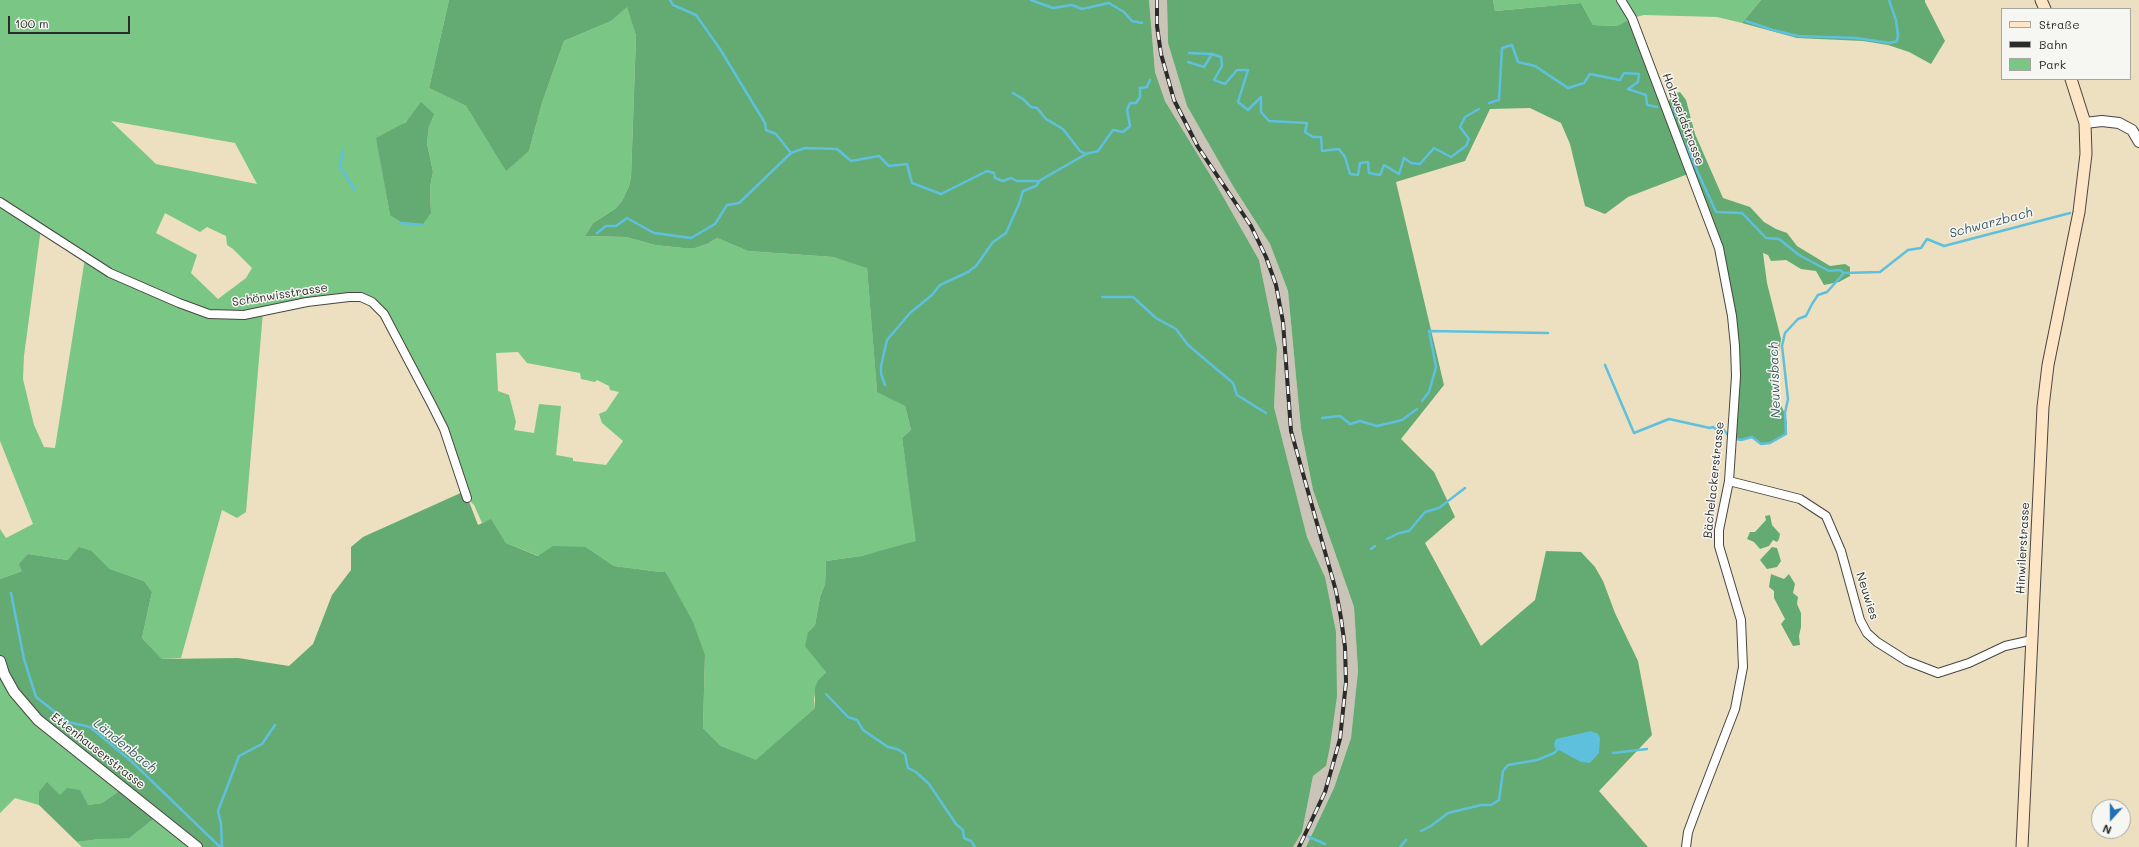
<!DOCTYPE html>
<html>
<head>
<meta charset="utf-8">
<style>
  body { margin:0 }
  #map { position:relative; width:2139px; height:847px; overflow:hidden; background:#ece0c1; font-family:Mali,sans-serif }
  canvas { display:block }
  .legend { position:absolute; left:2001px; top:8px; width:130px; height:72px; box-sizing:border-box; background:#f6f6f2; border:1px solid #a5a5a2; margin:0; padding:5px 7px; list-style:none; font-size:12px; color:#2b2b2b }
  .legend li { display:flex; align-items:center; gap:8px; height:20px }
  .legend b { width:20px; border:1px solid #a5a5a2 }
  .north { position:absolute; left:2091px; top:799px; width:40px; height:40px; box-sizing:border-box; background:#f6f6f2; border:1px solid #a5a5a2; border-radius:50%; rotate:201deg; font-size:11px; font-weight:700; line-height:16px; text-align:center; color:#2b2b2b }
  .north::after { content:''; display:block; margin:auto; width:14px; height:18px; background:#1f6fb2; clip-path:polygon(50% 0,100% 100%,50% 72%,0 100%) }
  .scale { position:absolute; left:8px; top:16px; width:122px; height:18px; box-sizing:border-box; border:2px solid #2b2b2b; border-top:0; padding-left:5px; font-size:12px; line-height:14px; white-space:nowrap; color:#2b2b2b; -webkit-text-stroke:3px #f6f6f2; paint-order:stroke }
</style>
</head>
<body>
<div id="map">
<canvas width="2139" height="847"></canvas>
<ul class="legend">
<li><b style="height:5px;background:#fee5c5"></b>Straße</li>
<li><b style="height:5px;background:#2b2b2b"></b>Bahn</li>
<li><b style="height:11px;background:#7ac685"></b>Park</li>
</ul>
<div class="north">N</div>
<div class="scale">100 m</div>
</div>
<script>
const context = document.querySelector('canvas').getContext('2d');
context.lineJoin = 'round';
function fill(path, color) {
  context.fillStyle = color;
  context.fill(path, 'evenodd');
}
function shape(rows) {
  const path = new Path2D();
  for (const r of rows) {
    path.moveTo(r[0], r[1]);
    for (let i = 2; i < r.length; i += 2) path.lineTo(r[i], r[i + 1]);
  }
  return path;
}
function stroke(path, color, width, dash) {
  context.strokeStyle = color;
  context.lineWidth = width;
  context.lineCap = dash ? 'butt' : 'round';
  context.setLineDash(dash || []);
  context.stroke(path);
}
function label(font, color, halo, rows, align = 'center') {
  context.font = font + ' Mali,sans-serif';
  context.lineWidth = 3;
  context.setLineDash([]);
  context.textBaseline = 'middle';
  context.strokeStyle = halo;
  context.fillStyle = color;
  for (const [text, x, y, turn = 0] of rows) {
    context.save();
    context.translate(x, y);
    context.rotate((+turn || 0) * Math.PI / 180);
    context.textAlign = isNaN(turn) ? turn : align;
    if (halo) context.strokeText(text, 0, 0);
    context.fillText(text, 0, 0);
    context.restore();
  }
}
fill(shape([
  [1149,0,1167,0,1168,43,1187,106,1233,186,1270,244,1288,291,1301,429,1313,490,1354,607,1358,671,1351,738,1334,788,1306,847,1293,847,1302,831,1313,776,1326,766,1325,577,1307,537,1274,407,1277,348,1259,260,1217,186,1165,101,1155,72]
]), '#cac3b8');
fill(shape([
  [0,0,449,0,429,88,466,106,506,170,529,151,542,103,564,41,611,21,627,6,636,36,631,177,629,186,622,201,615,209,593,223,585,236,626,237,655,245,683,248,695,248,707,244,717,238,748,251,833,257,867,267,877,391,905,406,911,430,902,438,917,542,861,556,826,561,825,584,820,597,815,625,808,632,826,672,818,680,814,699,815,708,756,761,721,746,703,728,705,655,665,571,661,572,614,566,586,547,539,556,506,543,491,520,482,523,474,505,467,498,451,448,384,314,361,297,263,312,246,512,237,518,222,510,181,658,162,659,142,638,152,592,144,581,110,569,92,551,68,560,28,554,22,571,0,579,0,529,6,538,33,524,0,441],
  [421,103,429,126,427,143,433,172,430,187,431,213,390,215,380,157,394,130,411,118],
  [111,121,235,143,257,184,156,164],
  [165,213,200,232,207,227,226,236,227,245,233,249,252,268,246,278,218,299,191,273,197,255,156,233],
  [41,228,85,258,55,448,44,447,34,425,23,379,24,356],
  [518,352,527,363,580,373,581,379,595,382,597,380,609,386,610,390,619,392,606,411,599,414,602,423,623,441,606,465,573,461,573,458,556,455,561,406,539,404,534,433,514,430,516,422,509,395,498,391,496,353],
  [1493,0,1761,0,1742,23,1717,17,1644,15,1632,18,1617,26,1593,25,1581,3,1495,11],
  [0,661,123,788,102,803,88,805,60,795,39,792,39,805,15,798,0,813],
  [158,815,197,847,82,847,77,842,100,839]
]), '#7ac685');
fill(shape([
  [449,0,1149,0,1155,72,1165,101,1217,186,1259,260,1277,348,1274,407,1307,537,1325,577,1336,632,1337,696,1330,746,1326,766,1313,776,1302,832,1293,847,197,847,158,815,129,838,100,839,77,842,39,805,39,792,47,782,60,795,67,788,80,790,88,805,102,803,123,788,25,707,0,661,0,579,22,571,19,564,28,554,68,560,79,547,92,551,110,569,144,581,152,592,142,638,162,659,238,658,289,666,313,644,332,595,351,570,351,547,363,537,465,491,478,525,491,519,506,543,538,556,553,546,586,547,614,566,661,572,665,571,693,622,705,655,703,728,721,746,756,760,815,708,815,688,818,680,826,672,805,646,808,632,815,625,820,597,825,584,826,561,861,556,916,541,902,438,911,430,905,406,877,392,867,268,833,257,748,251,717,238,707,244,695,248,683,248,655,245,626,237,585,236,593,223,615,209,622,201,629,186,631,177,636,36,627,7,611,21,564,41,542,103,529,151,506,171,466,106,429,88],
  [1167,0,1493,0,1495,11,1581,3,1593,25,1617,26,1632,18,1688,174,1628,197,1605,214,1585,206,1570,144,1561,123,1530,108,1490,109,1465,161,1396,182,1444,385,1401,439,1434,472,1455,517,1425,543,1481,646,1535,600,1546,551,1581,552,1595,567,1603,581,1615,613,1638,661,1652,735,1599,791,1648,847,1306,847,1334,788,1351,738,1358,671,1354,607,1313,490,1301,429,1288,291,1270,244,1233,186,1187,106,1168,43],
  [1761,0,1925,0,1925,2,1945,41,1931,64,1909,52,1888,45,1863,41,1797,38,1742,23],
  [1680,92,1686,100,1695,134,1723,198,1750,207,1764,222,1776,229,1787,233,1797,246,1830,266,1845,264,1850,267,1850,276,1839,282,1824,285,1816,271,1801,269,1786,260,1771,261,1768,255,1763,253,1767,283,1781,339,1776,369,1779,401,1785,414,1787,423,1786,434,1770,443,1761,444,1752,437,1741,440,1732,437,1736,376,1725,273,1667,106,1672,94],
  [421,102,434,114,429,126,427,143,433,172,430,187,431,213,423,224,401,222,390,215,376,138,406,122],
  [1770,515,1772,525,1780,534,1779,539,1777,542,1773,540,1769,546,1760,549,1754,542,1747,539,1750,532,1755,532,1766,520,1765,516],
  [1772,547,1777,548,1781,561,1777,567,1767,569,1760,560],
  [1771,574,1784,579,1789,574,1795,584,1793,593,1798,597,1797,604,1801,613,1801,627,1799,636,1800,645,1793,646,1781,624,1785,619,1774,598,1774,591,1769,587]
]), '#63ab72');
fill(shape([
  [1591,731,1598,734,1600,738,1599,753,1590,763,1581,762,1555,748,1554,744,1556,739]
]), '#5ec0dc');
stroke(shape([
  [670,0,673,5,696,15,720,49,765,123,766,130,776,134,791,153],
  [1031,0,1053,8,1072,5,1082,9,1109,3,1124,12,1132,21,1142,23],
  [1746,21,1773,30,1798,36,1856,38,1890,43,1897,41,1898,36,1896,20,1889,0],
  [1189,53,1212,54],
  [1188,62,1204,67,1212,54,1221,57,1222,66,1214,80,1225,84,1237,70,1248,70,1238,102,1248,110,1261,97,1261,112,1269,121,1307,123,1305,132,1313,137,1321,137,1322,151,1339,149,1345,157,1350,174,1358,175,1360,163,1368,162,1369,173,1380,175,1384,165,1399,174,1404,158,1411,163,1420,164,1434,148,1451,157,1466,146,1469,139,1460,127,1465,117,1479,109],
  [1013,93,1023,99,1031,107,1037,108,1046,119,1063,129,1080,151,1086,154],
  [1489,103,1499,100,1502,48,1512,45,1518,62,1535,66,1568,88,1584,83,1590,74,1620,80,1624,73,1639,74,1638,82,1628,89,1646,95,1647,105,1657,107],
  [1669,108,1678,109,1674,119],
  [1678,129,1716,212,1742,213,1766,238,1779,239,1799,255,1829,271,1840,270,1844,273,1880,272,1908,250,1921,248,1927,239,1944,246,2070,213],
  [343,150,340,167,355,190],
  [400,223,423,225],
  [597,233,606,226,616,226,627,218,654,233,691,238,715,224,727,205,739,203,791,153,805,148,837,149,851,161,879,156,889,166,907,164,912,183,941,194,987,171,994,173,995,178,1003,181,1011,178,1017,181,1039,181,1086,154,1098,151,1113,130,1123,132,1130,126,1127,110,1130,103,1136,103,1140,97,1140,88,1147,87,1150,80],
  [1102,297,1133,297,1156,318,1176,329,1188,345,1233,383,1237,395,1266,413],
  [1605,365,1634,433,1669,419,1710,428,1713,427,1717,430,1723,429,1728,435],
  [885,385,881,374,881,366,887,340,910,313,932,295,940,285,968,272,976,266,993,242,1006,233,1019,204,1023,191,1036,186,1039,182],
  [1422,401,1429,392,1436,367,1429,331,1548,333],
  [1322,418,1340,416,1350,424,1360,421,1377,426,1402,420,1417,409],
  [1737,439,1741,440,1752,437,1761,444,1770,443,1786,434,1785,413,1788,399,1782,346,1785,333,1798,319,1806,316,1812,304,1818,295,1827,292,1844,273],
  [1387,539,1399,533,1409,531,1425,512,1439,508,1465,488],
  [1371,549,1375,546],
  [11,593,24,659,36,697,68,722,90,727,131,761,220,847],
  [826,694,848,717,857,720,863,730,888,747,897,749,905,754,908,768,916,772,929,784,956,824,963,830,964,838,971,841,975,847],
  [1613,753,1647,749],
  [1421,831,1431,826,1448,813,1481,805,1491,805,1499,800,1503,771,1508,765,1537,760,1554,753,1558,749],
  [1309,837,1325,844],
  [222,847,221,824,218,811,239,756,262,744,275,725],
  [1400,847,1406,840]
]), '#5ec0dc', 2.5);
const minor = shape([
  [1621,0,1632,18,1719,248,1732,316,1735,346,1736,376,1729,481,1719,530,1719,546,1741,620,1743,667,1735,709,1698,805,1688,832,1686,847],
  [0,202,110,273,179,303,209,314,244,315,307,302,349,297,361,297,372,302,384,314,432,405,444,429,467,498],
  [1729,481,1800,499,1826,516,1841,551,1860,620,1867,633,1877,642,1907,661,1938,673,1969,663,2005,646,2032,640]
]);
const tertiary = shape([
  [2085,123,2102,121,2119,123,2132,130,2139,142],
  [0,661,4,674,14,692,38,720,197,847]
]);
const secondary = shape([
  [2041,0,2045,9],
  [2022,847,2043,407,2048,365,2079,212,2086,154,2085,123,2071,79]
]);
stroke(minor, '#484642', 10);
stroke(tertiary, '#484642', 12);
stroke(secondary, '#484642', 13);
stroke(minor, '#fff', 8);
stroke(tertiary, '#fff', 10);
stroke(secondary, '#fee5c5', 11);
const rail = shape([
  [1157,0,1157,26,1161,54,1174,100,1198,147,1251,226,1266,257,1276,285,1283,322,1291,431,1336,591,1341,618,1345,647,1346,682,1340,739,1325,792,1299,847]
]);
stroke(rail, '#2b2b2b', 4);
stroke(rail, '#f6f6f2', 2.5, [8]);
label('12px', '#2b2b2b', '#f6f6f2', [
  ["Holzweidstrasse",1683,119,69],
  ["Schönwisstrasse",280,295,-9],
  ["Bächelackerstrasse",1714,480,-84],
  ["Hinwilerstrasse",2023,548,-87],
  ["Neuwies",1867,596,72],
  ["Ettenhauserstrasse",98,751,38]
]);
label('italic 13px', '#3a5860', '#f6f6f2', [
  ["Schwarzbach",1991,223,-15],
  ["Neuwisbach",1775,380,-92],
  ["Ländenbach",125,746,39]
]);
</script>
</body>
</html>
